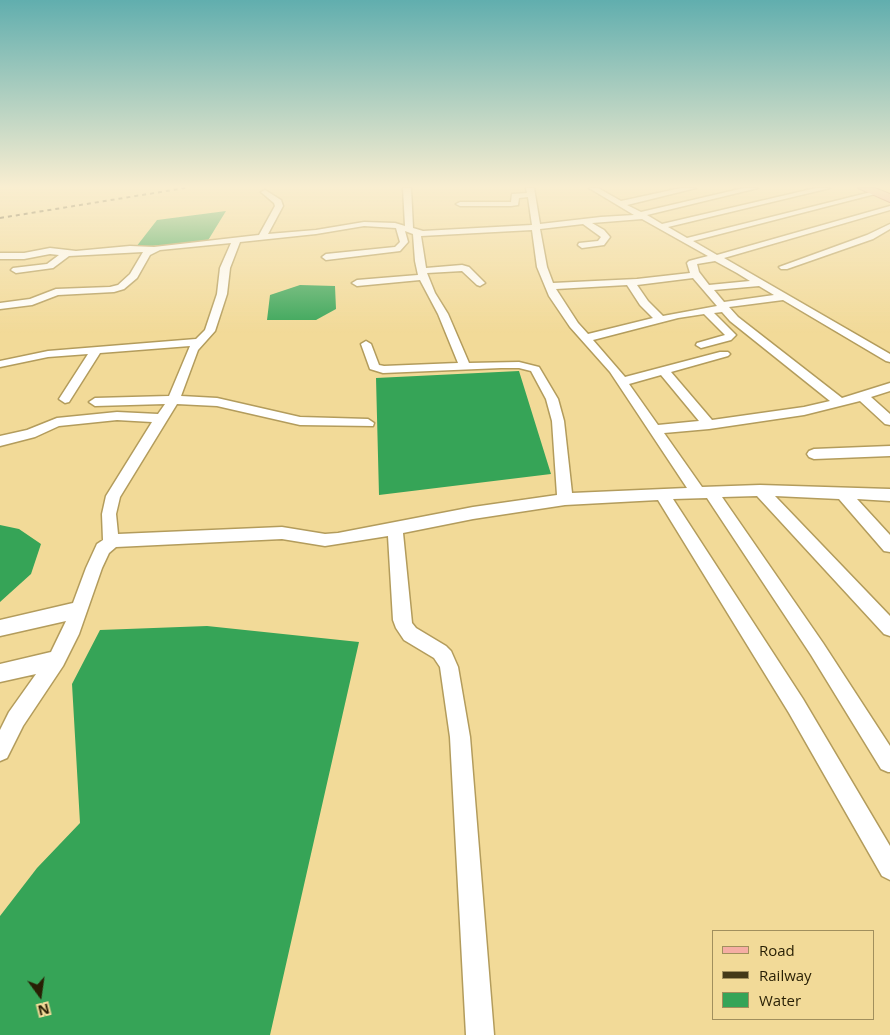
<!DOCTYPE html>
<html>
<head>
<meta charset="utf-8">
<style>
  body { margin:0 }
  #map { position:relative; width:890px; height:1035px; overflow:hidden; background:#f2da98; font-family:"Open Sans",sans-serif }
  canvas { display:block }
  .legend { position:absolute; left:712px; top:930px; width:162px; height:90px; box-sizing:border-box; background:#f2da98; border:1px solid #a18f5d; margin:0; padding:6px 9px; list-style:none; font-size:15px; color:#281f04 }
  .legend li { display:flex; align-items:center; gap:10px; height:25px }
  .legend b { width:25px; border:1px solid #a18f5d }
  .north { position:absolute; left:15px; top:970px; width:50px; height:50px; -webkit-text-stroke:4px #f2da98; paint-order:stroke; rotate:166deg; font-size:14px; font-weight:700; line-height:20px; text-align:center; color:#281f04 }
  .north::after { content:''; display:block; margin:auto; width:18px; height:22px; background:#281f04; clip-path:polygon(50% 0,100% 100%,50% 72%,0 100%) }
</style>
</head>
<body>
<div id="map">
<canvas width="890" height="1035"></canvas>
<ul class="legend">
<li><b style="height:6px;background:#f5ada3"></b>Road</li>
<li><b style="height:6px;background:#443918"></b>Railway</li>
<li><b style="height:14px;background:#36a457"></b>Water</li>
</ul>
<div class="north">N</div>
</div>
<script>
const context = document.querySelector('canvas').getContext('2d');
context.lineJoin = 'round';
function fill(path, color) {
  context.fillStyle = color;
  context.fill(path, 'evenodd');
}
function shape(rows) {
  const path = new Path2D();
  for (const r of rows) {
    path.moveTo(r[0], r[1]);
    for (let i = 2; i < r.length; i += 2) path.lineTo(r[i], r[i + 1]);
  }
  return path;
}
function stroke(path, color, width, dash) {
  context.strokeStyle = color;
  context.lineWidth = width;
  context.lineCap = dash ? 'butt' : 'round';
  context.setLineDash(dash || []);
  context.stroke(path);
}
fill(shape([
  [226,211,207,242,136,247,157,220],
  [300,285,335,286,336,309,316,320,267,320,270,295],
  [519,371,551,474,379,495,376,378],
  [0,525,19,529,41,544,31,574,0,602],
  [207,626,359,642,270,1035,0,1035,0,916,37,868,80,823,72,684,100,630]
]), '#36a457');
const minor = shape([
  [403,188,411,188,413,228,423,231,532,225,528,197,519,198,518,205,511,206,460,206,456,204,460,202,511,202,512,194,527,193,526,188,534,188,540,224,601,217,634,215,589,188,598,188,621,201,681,188,696,188,627,205,641,212,744,188,758,188,647,215,662,224,816,188,830,188,668,227,687,238,875,191,879,193,693,241,717,255,890,206,890,210,724,258,890,354,890,362,886,361,783,300,729,307,738,317,842,398,890,383,890,391,871,397,890,414,890,425,885,424,860,401,804,415,709,429,664,433,702,487,760,485,890,489,890,501,857,499,890,535,890,552,884,551,839,499,775,496,890,616,890,636,884,634,757,496,722,497,823,643,890,746,890,772,888,772,881,769,811,655,707,498,673,499,803,699,890,846,890,880,882,876,789,713,658,500,565,505,473,519,403,533,412,623,416,628,446,646,451,651,458,667,470,737,494,1035,466,1035,450,737,440,667,434,658,404,640,396,628,393,620,388,536,325,546,282,539,116,547,109,553,102,568,79,634,63,666,23,726,7,758,0,761,0,730,9,712,36,674,0,682,0,664,51,652,66,621,0,636,0,620,73,603,86,568,97,544,103,540,102,514,106,496,152,422,117,420,59,426,35,437,0,446,0,436,27,430,57,418,117,412,158,414,165,404,95,406,89,402,95,398,169,396,190,346,100,353,69,402,65,403,59,399,88,354,48,357,0,367,0,361,48,351,196,339,205,330,217,294,220,268,231,243,160,250,150,255,137,278,124,289,114,292,58,295,32,305,0,309,0,303,30,299,56,289,110,287,118,285,130,274,143,252,69,256,53,268,16,273,11,270,13,268,47,264,59,255,50,254,24,259,0,259,0,253,24,253,50,248,76,251,130,246,154,247,259,235,275,206,274,203,261,192,265,190,281,200,283,206,268,234,316,230,364,222,395,223,405,226,403,188],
  [642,219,708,256,689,261,687,263,690,273,637,279,553,283,547,267,540,229,583,224,601,237,598,241,579,243,578,245,582,248,604,245,610,237,604,230,592,223,642,219],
  [364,226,396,228,400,242,395,247,326,254,322,257,326,260,400,251,408,242,405,231,413,234,415,261,418,275,357,280,352,283,357,286,420,280,438,314,458,363,384,366,379,365,371,344,366,341,361,344,370,369,383,373,501,368,519,368,531,371,546,399,552,421,557,495,473,507,338,533,325,534,282,527,118,534,116,514,120,497,177,404,217,406,300,425,373,426,374,423,368,419,300,417,217,398,181,396,198,350,215,331,227,294,230,268,240,242,316,234,364,226],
  [532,230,537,267,549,296,570,327,610,372,687,488,572,493,564,421,558,399,539,367,519,362,469,363,448,314,435,293,427,273,462,271,477,285,480,286,485,283,469,267,462,265,426,268,421,236,532,230],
  [715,261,737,273,750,281,709,285,699,272,697,264,715,261],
  [693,278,717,306,663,316,648,301,637,285,693,278],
  [627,285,640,305,653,318,588,334,578,323,556,289,627,285],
  [759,286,774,295,724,302,714,290,759,286],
  [722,312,730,321,830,401,804,407,712,420,671,372,728,356,730,354,728,352,720,352,625,377,593,340,678,318,704,314,725,335,697,343,696,345,701,348,731,340,736,335,714,313,722,312],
  [661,375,699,421,658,425,629,384,661,375],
  [890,224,890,229,873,239,787,269,781,269,779,267,867,235,890,224],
  [890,446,890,456,814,459,809,457,807,454,809,451,814,449,890,446]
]);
const primary = shape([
  [858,188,875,188,890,194,890,202,858,188]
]);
stroke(minor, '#b39c5c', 3);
stroke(primary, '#a95843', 2);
fill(minor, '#fff');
fill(primary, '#f5ada3');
stroke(shape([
  [0,218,185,188]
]), '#443918', 2, [4, 4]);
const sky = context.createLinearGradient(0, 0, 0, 333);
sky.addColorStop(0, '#61aeae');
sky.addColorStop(0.56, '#f9eed1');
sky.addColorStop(1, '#f9eed100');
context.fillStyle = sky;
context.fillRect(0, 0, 890, 333);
</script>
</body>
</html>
